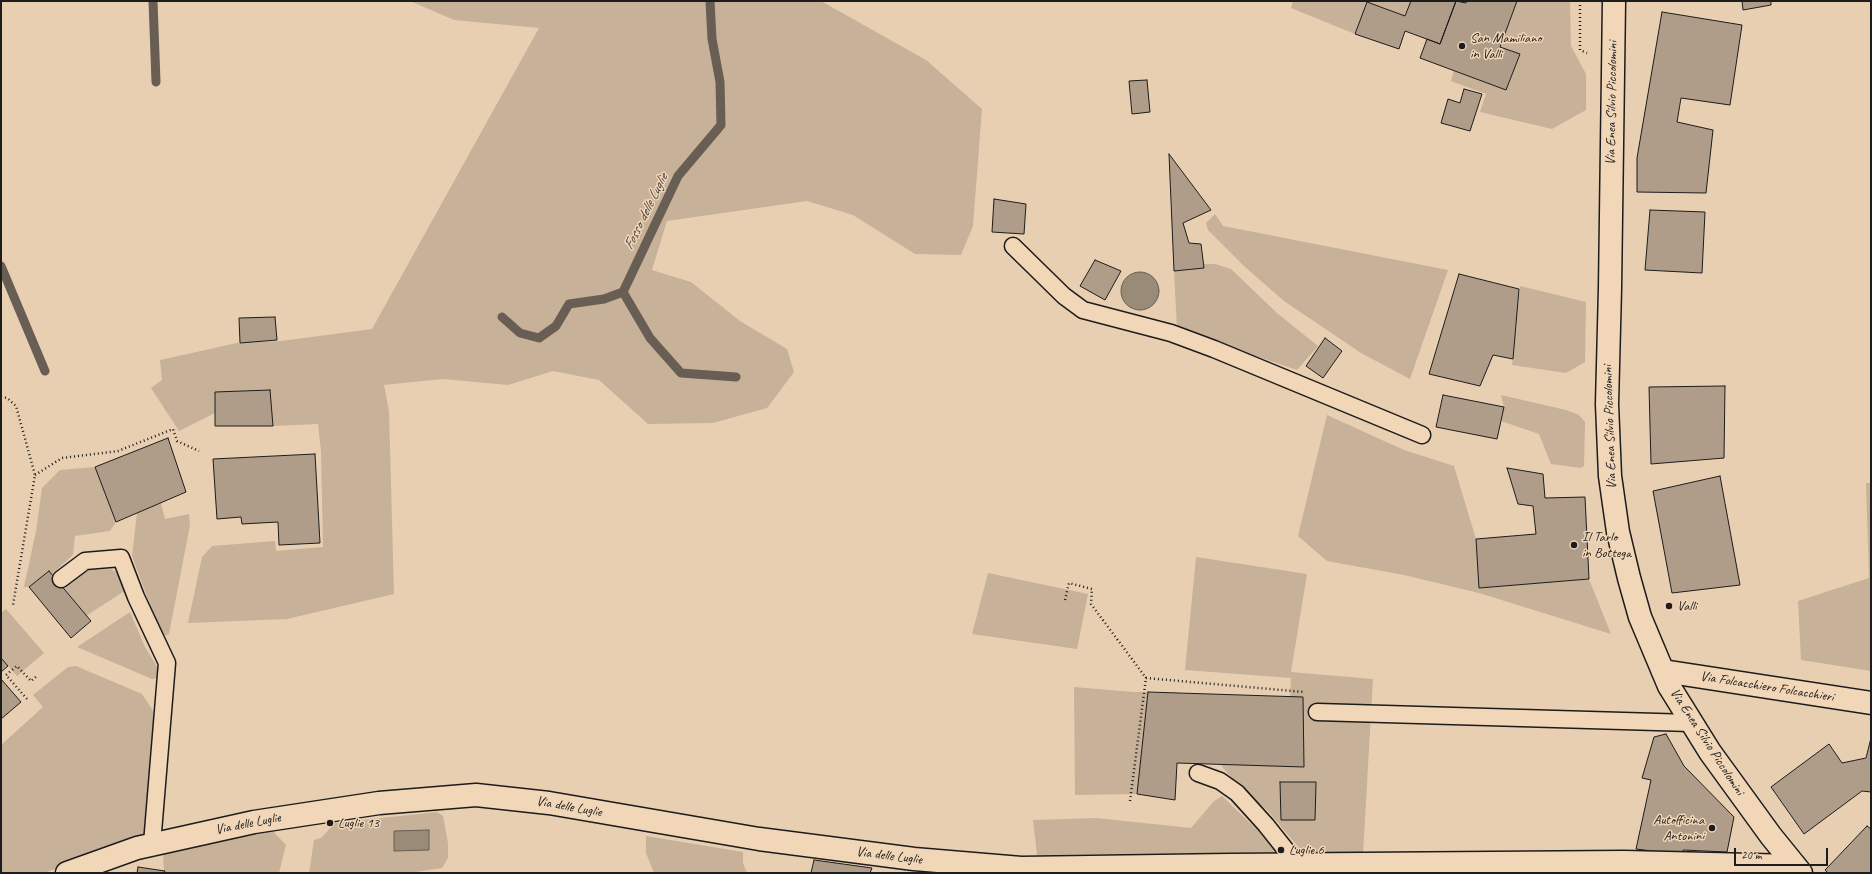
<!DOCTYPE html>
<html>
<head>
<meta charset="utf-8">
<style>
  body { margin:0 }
  #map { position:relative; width:1872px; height:874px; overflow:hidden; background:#e8cfb2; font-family:Caveat,sans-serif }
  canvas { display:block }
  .frame { position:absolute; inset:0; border:2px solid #1c1c1c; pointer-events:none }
  .scale { position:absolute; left:1734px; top:848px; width:94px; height:18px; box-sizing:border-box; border:2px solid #1c1c1c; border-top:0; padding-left:5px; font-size:12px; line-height:14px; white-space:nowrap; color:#1c1c1c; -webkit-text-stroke:3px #f1d6b8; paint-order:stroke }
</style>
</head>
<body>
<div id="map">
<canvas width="1872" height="874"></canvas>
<div class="frame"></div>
<div class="scale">20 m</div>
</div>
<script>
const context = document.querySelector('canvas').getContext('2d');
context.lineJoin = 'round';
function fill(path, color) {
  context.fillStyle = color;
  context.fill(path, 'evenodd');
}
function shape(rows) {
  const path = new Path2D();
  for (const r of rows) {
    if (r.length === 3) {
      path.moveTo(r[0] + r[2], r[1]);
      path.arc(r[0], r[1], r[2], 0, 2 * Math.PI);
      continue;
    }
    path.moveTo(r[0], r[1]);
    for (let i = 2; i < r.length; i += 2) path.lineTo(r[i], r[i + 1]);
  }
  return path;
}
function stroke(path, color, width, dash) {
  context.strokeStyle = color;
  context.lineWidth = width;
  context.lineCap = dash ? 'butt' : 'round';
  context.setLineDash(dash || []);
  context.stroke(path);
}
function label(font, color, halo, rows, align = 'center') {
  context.font = font + ' Caveat,sans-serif';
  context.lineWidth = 3;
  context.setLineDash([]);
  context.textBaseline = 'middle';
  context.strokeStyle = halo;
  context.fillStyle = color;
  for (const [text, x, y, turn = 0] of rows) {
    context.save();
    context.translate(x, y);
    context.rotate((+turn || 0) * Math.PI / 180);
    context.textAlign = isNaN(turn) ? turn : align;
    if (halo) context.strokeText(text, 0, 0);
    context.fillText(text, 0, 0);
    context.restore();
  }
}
fill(shape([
  [410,1,821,1,926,60,982,109,973,226,961,255,915,254,853,215,807,201,667,221,652,270,691,282,740,321,787,349,794,372,767,408,713,423,648,424,599,380,553,371,508,385,443,379,384,385,389,411,394,594,287,619,188,623,202,557,212,546,275,541,276,551,323,547,321,451,318,424,273,426,270,390,215,392,215,413,179,431,151,388,162,380,160,360,237,343,281,341,372,329,539,28,454,20],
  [1293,1,1411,1,1405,16,1367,2,1355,34,1291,8],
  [1517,1,1570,2,1571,46,1586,74,1586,110,1552,129,1480,112,1486,94,1451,81,1454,70,1506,90,1520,55,1500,47],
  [1215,214,1223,226,1448,270,1410,379,1361,353,1284,301,1245,267,1208,230,1206,223],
  [1204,264,1215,264,1231,269,1277,313,1318,346,1297,370,1177,329,1174,271,1204,268],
  [1520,286,1586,302,1585,362,1566,373,1512,365],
  [1501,395,1566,410,1579,415,1585,422,1584,466,1581,468,1551,464,1539,434,1501,421,1504,407],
  [1327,415,1404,450,1454,466,1476,539,1479,588,1589,579,1611,634,1479,593,1404,575,1327,561,1298,536],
  [95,467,116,522,110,531,75,536,73,555,52,574,49,571,29,587,24,587,36,531,42,488,60,470],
  [1866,483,1871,483,1871,671,1801,660,1798,601,1869,578],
  [161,503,165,519,189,514,190,525,169,634,162,637,132,556,137,513],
  [1196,557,1307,574,1291,672,1373,679,1363,854,1309,853,1300,849,1267,810,1241,790,1220,764,1304,766,1303,698,1290,697,1291,678,1185,670],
  [111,569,118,573,126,590,86,616,64,588,87,570],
  [988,573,1088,594,1077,649,972,634],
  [6,609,44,653,17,676,1,658,1,613],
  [130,612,145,647,159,670,159,675,157,678,152,679,77,647],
  [76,666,142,694,152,709,157,724,145,833,141,837,44,873,1,873,1,745,43,707,33,695,68,667],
  [1074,687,1133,692,1148,692,1137,794,1075,795],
  [1222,796,1280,852,1037,855,1033,820,1096,818,1191,828,1214,801],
  [437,812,443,816,448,843,448,858,442,868,409,873,309,873,314,840,321,838,335,823],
  [271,829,286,845,279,873,164,873,163,852],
  [646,836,743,852,743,863,747,873,654,873,646,853]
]), '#c7b199');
const water = shape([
  [1140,291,19],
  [429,830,429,850,394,851,394,831,429,830]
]);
fill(water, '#9a8a78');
stroke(water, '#685e53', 1);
stroke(shape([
  [153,1,156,82],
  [710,1,712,39,720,82,721,125,678,176,623,292,650,338,681,373,736,377],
  [1,266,45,371],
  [502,317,520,333,539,338,556,326,569,304,604,299,623,292]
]), '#685e53', 9);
const building = shape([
  [1411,1,1456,1,1440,44,1405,31,1399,49,1355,34,1367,2,1405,16,1411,1],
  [1456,1,1466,3,1467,1,1517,1,1500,47,1520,54,1506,90,1420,58,1427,39,1440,44,1456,1],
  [1742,1,1771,1,1771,5,1743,10,1742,1],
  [1662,12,1742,25,1730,105,1681,98,1677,122,1713,130,1706,193,1637,192,1637,158,1662,12],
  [1147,80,1150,112,1132,114,1129,81,1147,80],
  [1464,89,1482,94,1470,131,1441,123,1448,99,1460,103,1464,89],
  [1169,154,1211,210,1183,223,1189,243,1201,244,1204,268,1174,271,1169,154],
  [994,199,1026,204,1024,234,992,232,994,199],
  [1650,210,1705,212,1702,273,1645,270,1650,210],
  [1095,260,1121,271,1105,300,1080,286,1095,260],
  [1459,274,1519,289,1513,359,1493,355,1480,386,1429,374,1459,274],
  [275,317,277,340,240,343,239,318,275,317],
  [1325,338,1342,351,1323,378,1306,366,1325,338],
  [1725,386,1724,458,1651,464,1649,387,1725,386],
  [270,390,273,426,215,426,215,392,270,390],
  [1443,395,1504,407,1497,439,1436,427,1443,395],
  [168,438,186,492,116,522,95,467,168,438],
  [315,454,320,543,279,545,278,522,242,524,241,517,217,519,213,459,315,454],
  [1507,468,1543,474,1545,498,1585,497,1589,579,1479,588,1476,539,1536,534,1533,506,1518,504,1507,468],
  [1720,476,1740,585,1672,593,1653,491,1720,476],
  [49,571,91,621,71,638,29,587,49,571],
  [1,658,8,666,1,672,1,658],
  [1,679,21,702,1,719,1,679],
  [1148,692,1303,697,1304,767,1177,763,1175,800,1137,794,1148,692],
  [1666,734,1684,766,1734,817,1727,852,1683,850,1683,855,1636,849,1651,780,1642,778,1654,737,1666,734],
  [1871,738,1871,792,1862,791,1804,834,1771,787,1829,744,1842,763,1866,758,1871,738],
  [1280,782,1316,782,1315,820,1281,820,1280,782],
  [1867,826,1871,829,1871,873,1828,873,1825,870,1827,868,1867,826],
  [814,860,872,868,870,873,811,873,814,860],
  [138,867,165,871,164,873,137,873,138,867]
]);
fill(building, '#af9d89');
stroke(building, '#1c1c1c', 1);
const service = shape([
  [1013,246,1064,296,1083,310,1171,333,1214,349,1422,435],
  [61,579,85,561,121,558,136,597,167,663,152,844],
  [1317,712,1691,723],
  [1198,773,1220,781,1237,793,1266,825,1297,864]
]);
const minor = shape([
  [1663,671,1871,703],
  [67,873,137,848,254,822,379,803,476,795,549,803,759,839,914,859,1021,868,1229,865,1624,862,1795,866]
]);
const secondary = shape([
  [1614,1,1610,288,1607,404,1610,476,1618,532,1629,578,1640,617,1669,686,1710,752,1771,836,1801,873]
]);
stroke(service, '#1c1c1c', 19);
stroke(minor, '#1c1c1c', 25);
stroke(secondary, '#1c1c1c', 25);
stroke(shape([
  [1580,1,1580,50,1587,53],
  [1,397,7,398,16,406,35,475,13,605],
  [35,475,62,458,118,451,173,429,177,441,199,451],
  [1065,600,1069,583,1092,589,1091,604,1146,678],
  [27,699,6,675,17,666,31,681,38,675],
  [1130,801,1146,678,1304,692]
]), '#1c1c1c', 2.5, [1, 3]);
stroke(service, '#f1d6b8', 16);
stroke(minor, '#f1d6b8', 22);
stroke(secondary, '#f1d6b8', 22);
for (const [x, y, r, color] of [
  [1462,46,4,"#1c1c1c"],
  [1574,545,4,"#1c1c1c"],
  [1669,606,4,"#1c1c1c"],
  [330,823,4,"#1c1c1c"],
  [1712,828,4,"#1c1c1c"],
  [1281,850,4,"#1c1c1c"]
]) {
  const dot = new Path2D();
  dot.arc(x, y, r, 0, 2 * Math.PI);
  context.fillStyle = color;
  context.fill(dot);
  stroke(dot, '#f1d6b8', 1.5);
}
label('14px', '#1c1c1c', '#f1d6b8', [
  ["San Mamiliano",1470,38],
  ["in Valli",1470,54],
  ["Il Tarlo",1582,537],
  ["in Bottega",1582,553],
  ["Valli",1677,606],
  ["Autofficina",1704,820,"right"],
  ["Antonini",1704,836,"right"],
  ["Luglie 13",338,823],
  ["Luglie 6",1289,850]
], 'left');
label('14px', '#1c1c1c', '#f1d6b8', [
  ["Via Enea Silvio Piccolomini",1612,103,-89],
  ["Via Enea Silvio Piccolomini",1610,427,-92],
  ["Via Folcacchiero Folcacchieri",1767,687,9],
  ["Via Enea Silvio Piccolomini",1707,742,57],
  ["Via delle Luglie",569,807,10],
  ["Via delle Luglie",248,824,-11],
  ["Via delle Luglie",889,856,7]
]);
label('italic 15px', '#48423c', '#f1d6b8', [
  ["Fosso delle Luglie",646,212,-64]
]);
</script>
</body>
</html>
